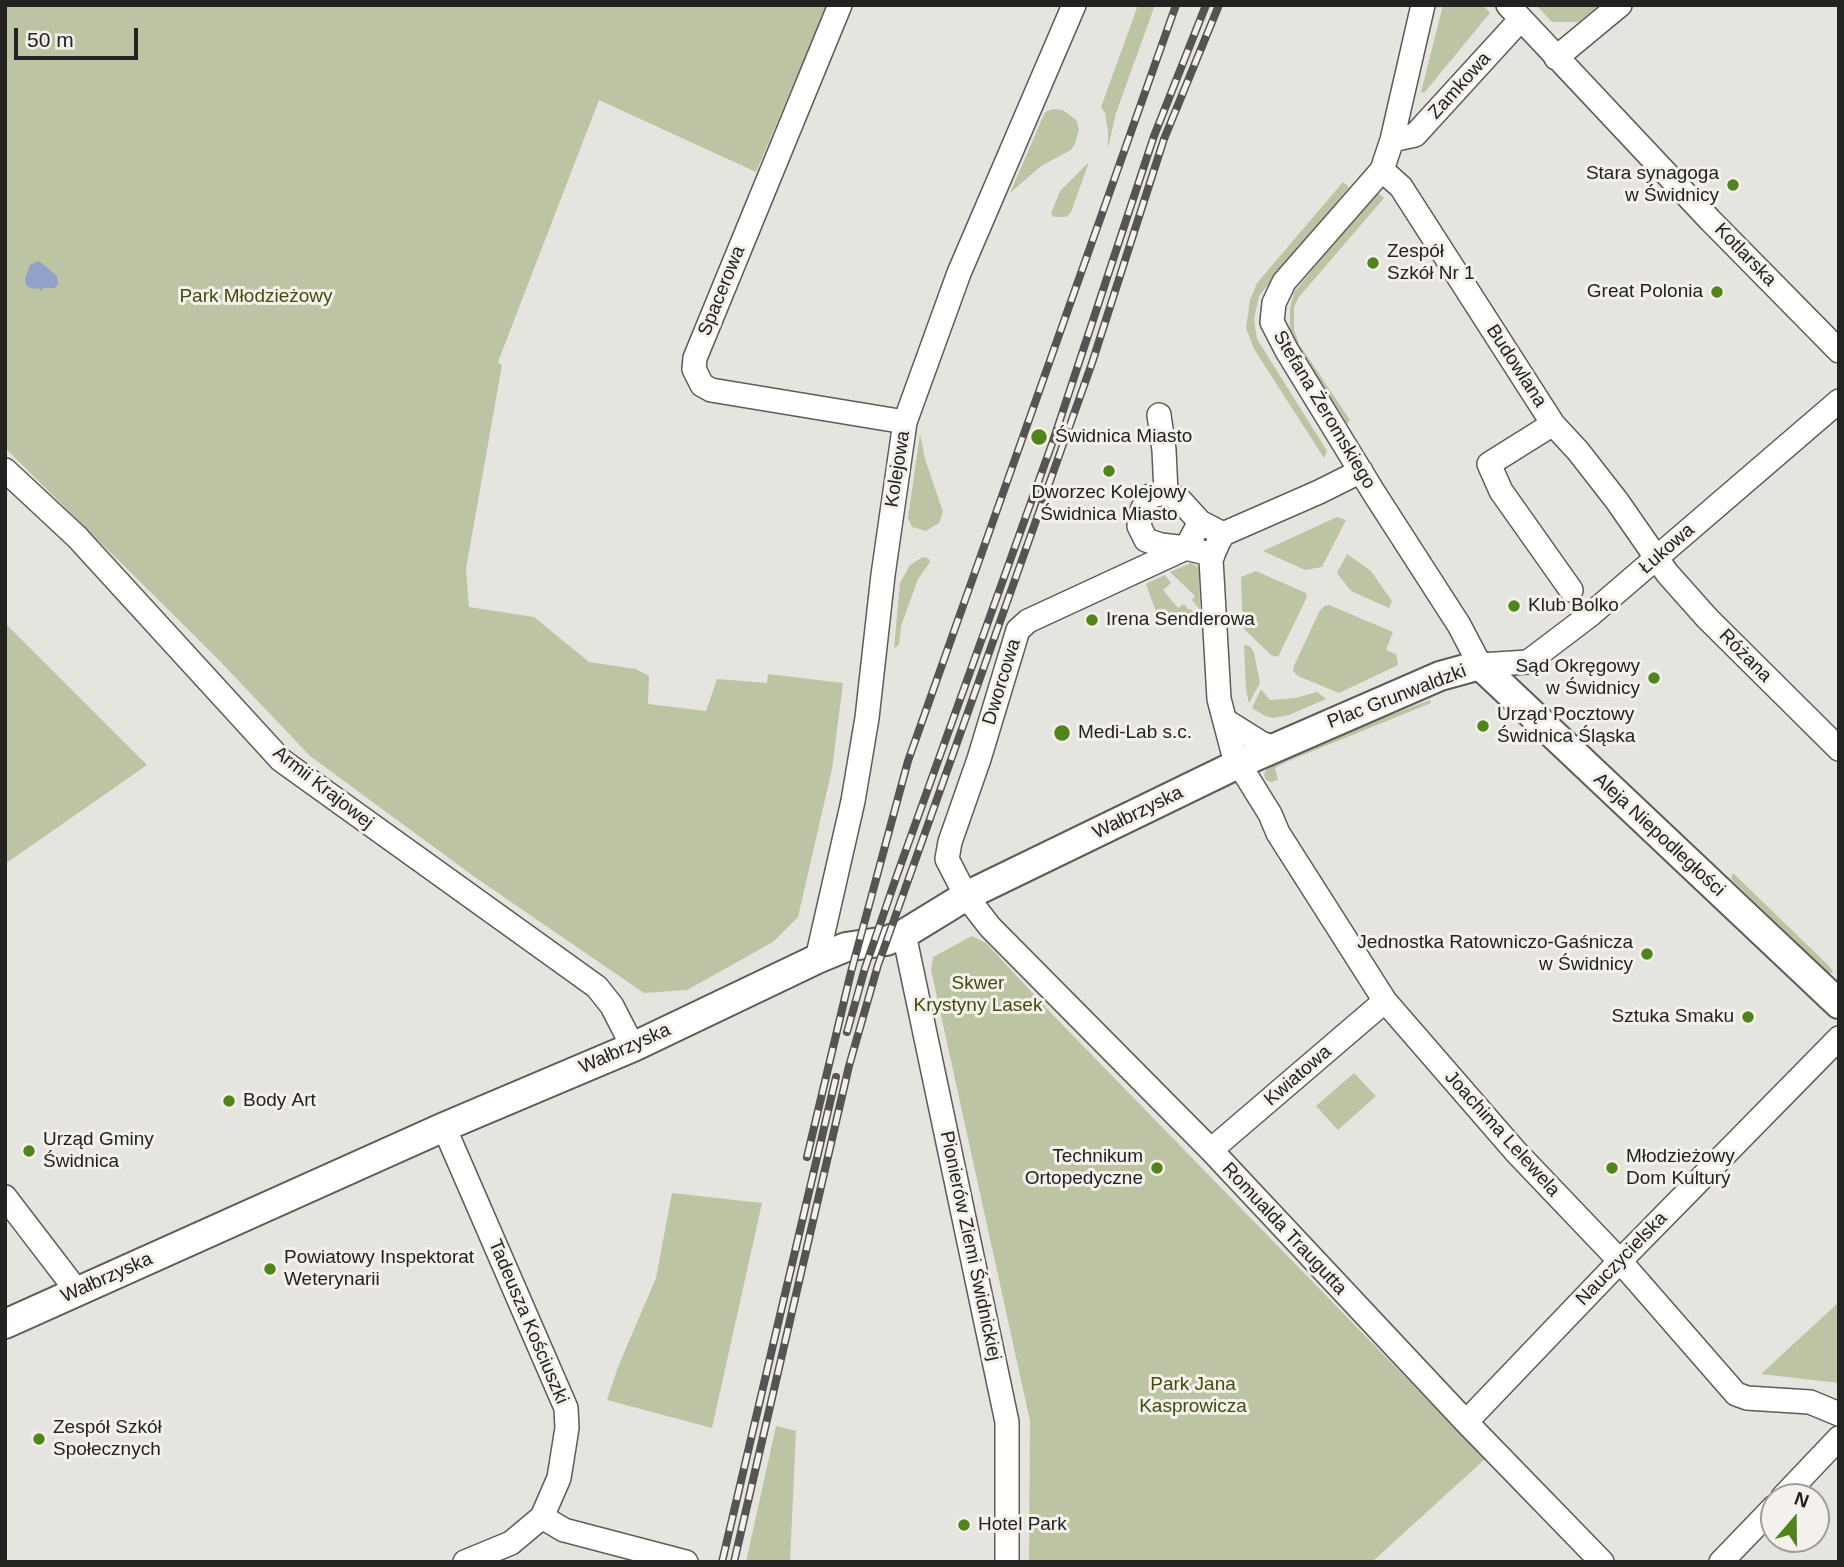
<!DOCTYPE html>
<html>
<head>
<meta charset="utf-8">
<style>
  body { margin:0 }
  #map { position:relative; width:1844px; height:1567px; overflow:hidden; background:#e6e4df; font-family:Arial,sans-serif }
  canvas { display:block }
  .frame { position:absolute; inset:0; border:7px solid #232220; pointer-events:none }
  .north { position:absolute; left:1760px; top:1483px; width:70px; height:70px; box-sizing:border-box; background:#f4f1ec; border:2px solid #a09e9a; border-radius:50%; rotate:20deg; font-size:19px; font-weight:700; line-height:28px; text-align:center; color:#232220 }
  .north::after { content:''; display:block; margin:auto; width:24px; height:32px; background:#51851b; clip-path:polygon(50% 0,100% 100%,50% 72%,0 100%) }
  .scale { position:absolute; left:14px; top:28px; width:124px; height:32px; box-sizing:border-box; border:4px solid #232220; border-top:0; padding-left:9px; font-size:21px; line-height:24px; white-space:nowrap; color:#232220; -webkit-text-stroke:5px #f4f1ec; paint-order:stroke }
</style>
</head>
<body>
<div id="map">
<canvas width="1844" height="1567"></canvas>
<div class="frame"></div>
<div class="north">N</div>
<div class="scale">50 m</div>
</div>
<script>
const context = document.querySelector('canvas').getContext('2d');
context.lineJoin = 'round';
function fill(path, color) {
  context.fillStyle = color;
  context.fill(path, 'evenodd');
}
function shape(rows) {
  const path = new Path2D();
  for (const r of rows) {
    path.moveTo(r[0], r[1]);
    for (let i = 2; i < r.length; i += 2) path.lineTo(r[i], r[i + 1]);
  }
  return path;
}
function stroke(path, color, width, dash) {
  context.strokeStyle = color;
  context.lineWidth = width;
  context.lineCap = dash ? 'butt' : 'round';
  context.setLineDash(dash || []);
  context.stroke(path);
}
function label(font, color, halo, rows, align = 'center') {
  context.font = font + ' Arial,sans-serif';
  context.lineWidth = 6;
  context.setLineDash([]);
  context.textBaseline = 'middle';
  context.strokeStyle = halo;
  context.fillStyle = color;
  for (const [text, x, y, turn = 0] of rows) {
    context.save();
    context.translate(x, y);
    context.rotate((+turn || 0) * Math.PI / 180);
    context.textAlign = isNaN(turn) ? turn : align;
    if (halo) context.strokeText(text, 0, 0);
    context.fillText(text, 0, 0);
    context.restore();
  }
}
fill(shape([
  [5,5,827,5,756,172,599,100,498,362,502,365,466,569,469,607,534,617,589,662,636,669,649,676,648,704,706,711,717,679,767,683,768,674,843,683,832,769,798,917,773,942,687,990,644,993,476,878,310,756,215,656,5,448],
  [1138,5,1155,5,1116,113,1108,148,1108,131,1105,113,1101,107],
  [1443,5,1483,5,1490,13,1424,93,1421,92],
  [1536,5,1599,5,1579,22,1552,22],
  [1053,109,1063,110,1076,120,1079,129,1075,144,1071,150,1041,166,1010,193,1045,112],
  [1089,162,1071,212,1066,217,1054,217,1051,214,1060,191],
  [1343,182,1349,187,1259,296,1254,319,1257,339,1327,451,1324,458,1254,349,1246,328,1250,300,1257,283],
  [1377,192,1384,198,1299,297,1294,307,1294,330,1299,344,1350,420,1347,424,1297,345,1290,331,1290,308,1294,292],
  [920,434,925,459,943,512,939,523,926,531,912,527,908,518],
  [1337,517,1346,520,1322,567,1305,570,1263,551],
  [1347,554,1371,571,1392,601,1389,608,1351,591,1337,573],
  [923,557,929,559,930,562,918,579,901,626,899,645,894,648,900,583,910,565],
  [1191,563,1198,567,1199,571,1200,610,1192,600,1195,596,1170,572],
  [1256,571,1306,593,1307,597,1278,657,1271,655,1243,628,1241,577],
  [1165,575,1171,583,1163,590,1178,608,1184,604,1189,610,1191,609,1198,618,1198,622,1160,623,1146,584],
  [1329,605,1393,632,1386,650,1396,654,1398,665,1339,693,1298,676,1293,671,1294,666,1319,612,1324,606],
  [5,623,147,765,5,864],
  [1244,645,1250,646,1254,653,1260,683,1249,703,1246,690],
  [1261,689,1270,700,1295,698,1317,692,1326,699,1289,715,1273,718,1265,716,1252,708],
  [1430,700,1431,703,1286,762,1275,768,1278,780,1271,782,1266,780,1264,775,1266,770,1272,764,1353,729],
  [1733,873,1831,968,1833,973,1829,973,1734,882,1731,878],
  [972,936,986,943,1052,1014,1485,1459,1372,1562,1029,1562,1030,1421,931,970,933,957],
  [1354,1073,1376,1096,1338,1130,1316,1106],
  [672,1193,762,1203,712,1428,607,1400,618,1367,656,1278],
  [1839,1302,1839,1383,1761,1374],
  [776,1426,796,1431,790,1562,746,1562]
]), '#bdc4a3');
fill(shape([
  [39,261,57,276,58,284,55,288,43,288,41,291,39,288,32,289,26,285,25,279,30,265]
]), '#90a2c7');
const minor = shape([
  [840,5,695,358,694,369,702,385,711,390,905,422],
  [1423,5,1392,140,1382,170,1284,282,1274,303,1272,322,1287,351,1374,493,1459,625,1480,665,1528,662,1590,615,1839,401],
  [1508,5,1710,220,1839,351],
  [1556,58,1620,5],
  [1392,140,1415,135,1521,19],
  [1382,170,1401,187,1553,424,1578,451,1617,501,1667,573,1707,618,1839,749],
  [1159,415,1164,450,1166,493],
  [1553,424,1489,464,1501,491,1571,590],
  [5,470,77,537,281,760,597,987,612,1006,633,1047],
  [1361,471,1319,492,1223,534,1218,543,1211,559,1219,699,1234,756,1270,814,1278,833,1385,1001,1516,1152,1620,1261,1736,1394,1747,1398,1810,1402,1839,1414],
  [1200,522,1186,548,1161,545,1146,540,1139,526,1142,510,1150,496,1166,493,1180,500,1200,522,1223,534],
  [1213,555,1186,548,1028,621,1018,630,979,759,950,842,947,859,966,896,990,927,1211,1150,1466,1422,1602,1562],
  [1226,721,1261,743,1274,748],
  [904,934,1007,1422,1007,1562],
  [817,959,853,801,867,718,883,575,905,422,959,273,1074,5],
  [444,1127,566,1408,567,1428,559,1478,542,1517,511,1543,465,1562],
  [1211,1150,1385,1001],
  [5,1197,77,1291],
  [1466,1422,1620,1261,1839,1038],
  [1783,1497,1839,1438],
  [542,1517,564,1530,686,1562],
  [1721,1562,1774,1507]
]);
const major = shape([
  [5,1324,444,1127,633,1047,817,959,846,947,886,941,904,934,966,896,1238,764,1440,676,1480,665,1839,1004]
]);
stroke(minor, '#5e5c57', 26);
stroke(major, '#5e5c57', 32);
stroke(minor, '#fff', 23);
stroke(major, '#fff', 28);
const rail = shape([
  [847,1032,865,968,897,875,1053,441,1154,136,1206,5],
  [807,1157,851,972,908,761,1176,5],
  [722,1562,836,1077],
  [734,1562,849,1066,878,965,1092,363,1164,139,1219,5]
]);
stroke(rail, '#565452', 8);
stroke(rail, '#f4f1ec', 5, [16]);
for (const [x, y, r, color] of [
  [1733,185,7,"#51851b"],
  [1373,263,7,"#51851b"],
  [1717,292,7,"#51851b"],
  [1039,437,9,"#51851b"],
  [1109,471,7,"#51851b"],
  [1514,606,7,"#51851b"],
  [1092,620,7,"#51851b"],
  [1654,678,7,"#51851b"],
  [1483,726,7,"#51851b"],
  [1062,733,9,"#51851b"],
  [1647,954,7,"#51851b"],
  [1748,1017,7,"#51851b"],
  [229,1101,7,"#51851b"],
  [29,1151,7,"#51851b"],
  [1157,1168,7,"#51851b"],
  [1612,1168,7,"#51851b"],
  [270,1269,7,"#51851b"],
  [39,1439,7,"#51851b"],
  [964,1525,7,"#51851b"]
]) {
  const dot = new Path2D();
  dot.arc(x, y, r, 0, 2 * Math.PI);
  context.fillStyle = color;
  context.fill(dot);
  stroke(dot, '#f4f1ec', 2.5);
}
label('19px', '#232220', '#f4f1ec', [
  ["Zamkowa",1460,86,-48],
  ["Kotlarska",1745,255,46],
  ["Spacerowa",722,291,-68],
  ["Budowlana",1516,366,57],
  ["Stefana Żeromskiego",1324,410,59],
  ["Kolejowa",898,469,-81],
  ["Łukowa",1667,549,-41],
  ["Różana",1745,656,45],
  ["Dworcowa",1002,682,-73],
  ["Plac Grunwaldzki",1397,697,-21],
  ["Armii Krajowej",323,788,38],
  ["Wałbrzyska",1138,813,-26],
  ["Aleja Niepodległości",1659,835,43],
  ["Wałbrzyska",625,1049,-24],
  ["Kwiatowa",1298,1076,-41],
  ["Joachima Lelewela",1502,1134,48],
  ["Romualda Traugutta",1284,1229,47],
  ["Pionierów Ziemi Świdnickiej",970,1246,78],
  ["Nauczycielska",1622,1259,-46],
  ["Wałbrzyska",107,1278,-24],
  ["Tadeusza Kościuszki",528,1322,67]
]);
label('19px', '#232220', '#f4f1ec', [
  ["Stara synagoga",1719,174,"right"],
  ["w Świdnicy",1719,196,"right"],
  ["Zespół",1387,252],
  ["Szkół Nr 1",1387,274],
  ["Great Polonia",1703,292,"right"],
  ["Świdnica Miasto",1055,437],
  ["Dworzec Kolejowy",1109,493,"center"],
  ["Świdnica Miasto",1109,515,"center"],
  ["Klub Bolko",1528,606],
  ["Irena Sendlerowa",1106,620],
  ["Sąd Okręgowy",1640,667,"right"],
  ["w Świdnicy",1640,689,"right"],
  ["Urząd Pocztowy",1497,715],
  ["Świdnica Śląska",1497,737],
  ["Medi-Lab s.c.",1078,733],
  ["Jednostka Ratowniczo-Gaśnicza",1633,943,"right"],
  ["w Świdnicy",1633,965,"right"],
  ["Sztuka Smaku",1734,1017,"right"],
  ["Body Art",243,1101],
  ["Urząd Gminy",43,1140],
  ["Świdnica",43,1162],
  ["Technikum",1143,1157,"right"],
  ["Ortopedyczne",1143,1179,"right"],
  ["Młodzieżowy",1626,1157],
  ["Dom Kultury",1626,1179],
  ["Powiatowy Inspektorat",284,1258],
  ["Weterynarii",284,1280],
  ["Zespół Szkół",53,1428],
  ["Społecznych",53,1450],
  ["Hotel Park",978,1525]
], 'left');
label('19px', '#434c08', '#f4f1ec', [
  ["Park Młodzieżowy",256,297],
  ["Skwer",978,984],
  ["Krystyny Lasek",978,1006],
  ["Park Jana",1193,1385],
  ["Kasprowicza",1193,1407]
]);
</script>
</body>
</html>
